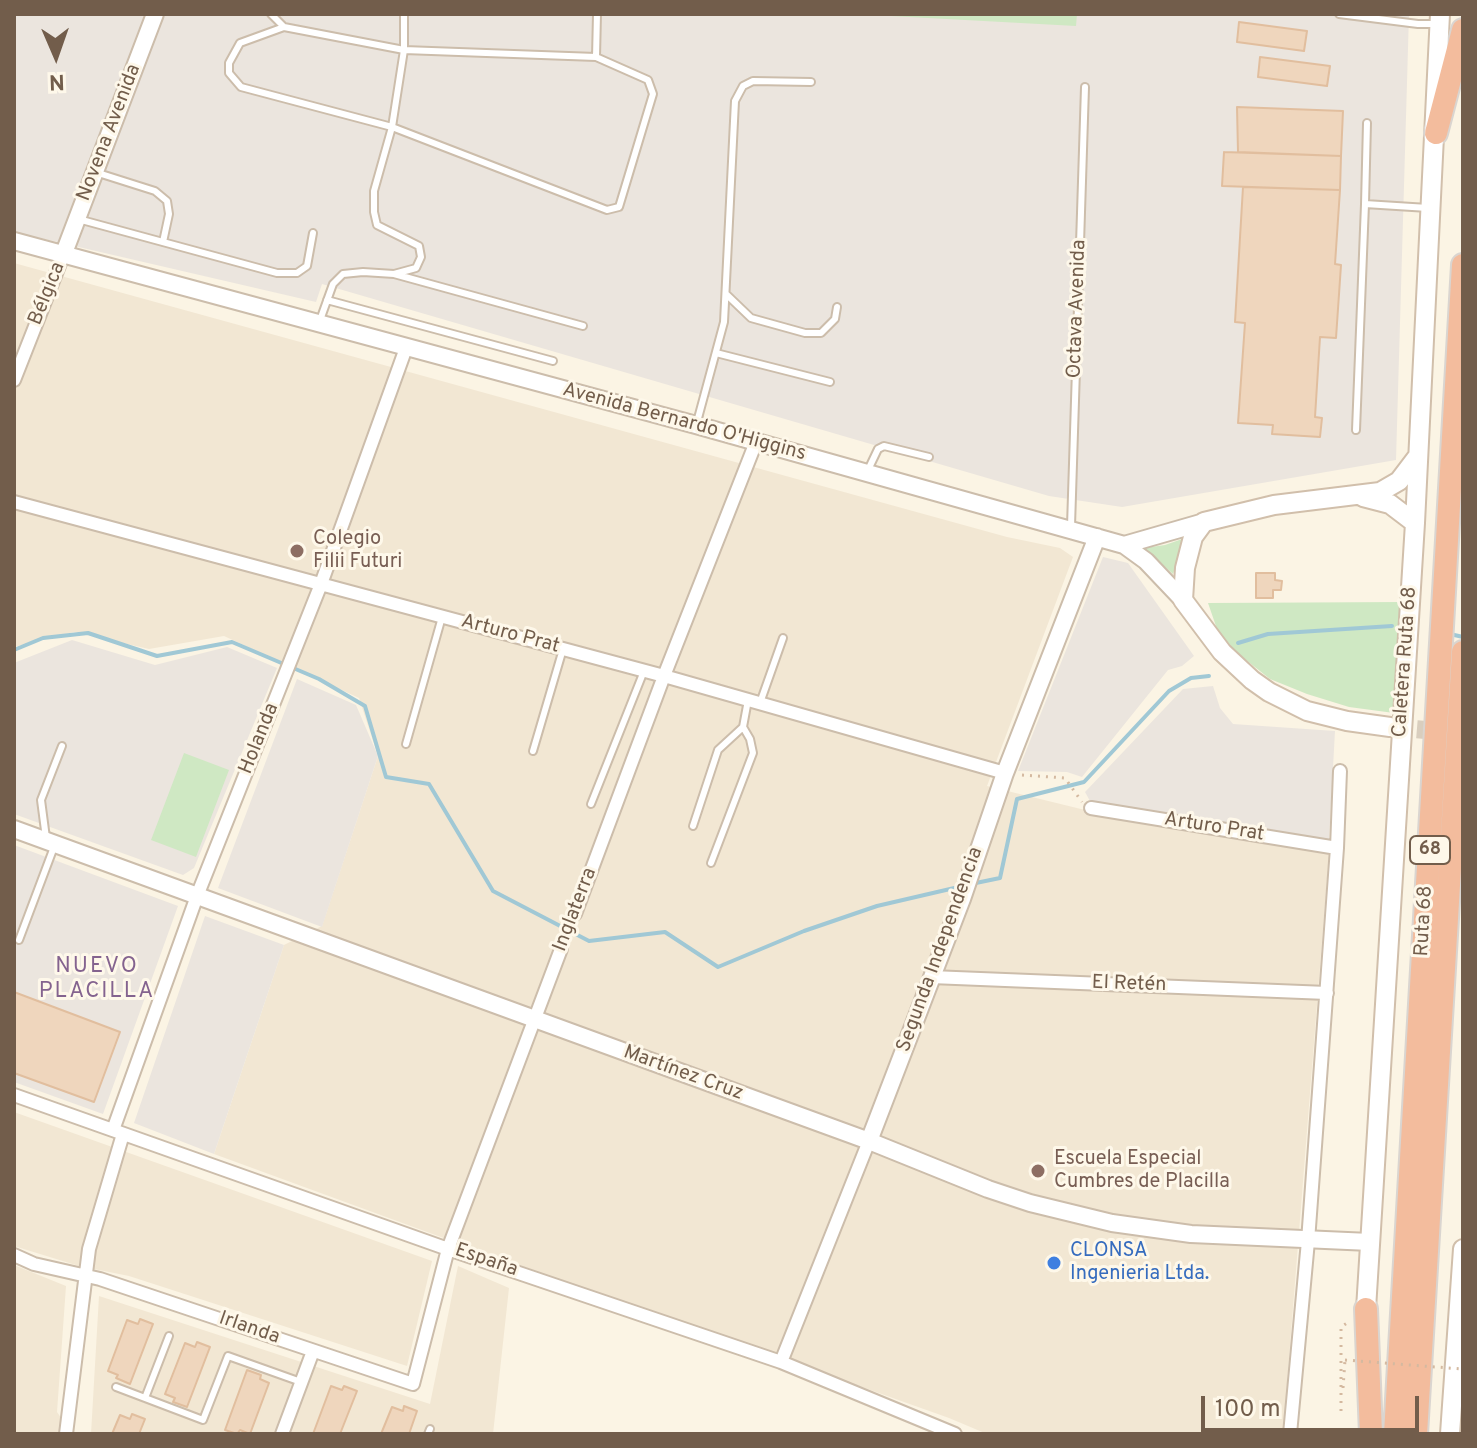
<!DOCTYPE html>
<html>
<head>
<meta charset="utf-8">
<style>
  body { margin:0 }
  #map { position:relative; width:1477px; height:1448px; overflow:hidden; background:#fbf4e4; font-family:Overpass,sans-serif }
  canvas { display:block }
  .frame { position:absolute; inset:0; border:16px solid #725d4b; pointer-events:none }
  .north { position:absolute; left:16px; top:16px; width:80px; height:80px; -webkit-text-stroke:6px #fef8ea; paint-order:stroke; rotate:178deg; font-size:22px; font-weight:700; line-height:32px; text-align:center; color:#725d4b }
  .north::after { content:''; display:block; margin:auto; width:28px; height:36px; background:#725d4b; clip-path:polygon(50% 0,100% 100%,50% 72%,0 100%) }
  .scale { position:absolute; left:1201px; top:1396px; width:218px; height:36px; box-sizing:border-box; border:4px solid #725d4b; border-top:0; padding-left:10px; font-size:24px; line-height:28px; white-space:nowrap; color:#725d4b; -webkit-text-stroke:6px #fef8ea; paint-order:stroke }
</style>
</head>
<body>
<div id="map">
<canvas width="1477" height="1448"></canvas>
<div class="frame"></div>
<div class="north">N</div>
<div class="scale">100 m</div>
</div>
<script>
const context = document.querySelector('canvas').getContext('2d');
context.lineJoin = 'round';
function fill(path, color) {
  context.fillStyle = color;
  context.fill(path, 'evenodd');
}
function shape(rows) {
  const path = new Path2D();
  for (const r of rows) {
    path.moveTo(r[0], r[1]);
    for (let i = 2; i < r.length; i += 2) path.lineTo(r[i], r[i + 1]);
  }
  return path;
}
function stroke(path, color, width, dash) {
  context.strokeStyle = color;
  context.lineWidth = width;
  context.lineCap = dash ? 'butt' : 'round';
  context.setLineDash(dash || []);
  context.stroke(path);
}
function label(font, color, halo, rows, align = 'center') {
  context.font = font + ' Overpass,sans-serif';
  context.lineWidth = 6;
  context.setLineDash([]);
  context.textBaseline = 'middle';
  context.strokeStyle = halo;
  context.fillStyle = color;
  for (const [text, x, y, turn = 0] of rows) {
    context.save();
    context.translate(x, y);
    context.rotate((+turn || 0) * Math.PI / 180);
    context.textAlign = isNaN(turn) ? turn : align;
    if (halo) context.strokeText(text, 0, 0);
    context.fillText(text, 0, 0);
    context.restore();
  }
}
fill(shape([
  [14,263,1007,537,1060,548,1073,557,987,786,1134,822,1329,853,1283,1434,987,1434,949,1418,460,1244,214,1154,284,945,322,926,378,756,359,698,224,636,149,649,74,632,14,647],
  [14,1112,432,1261,407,1366,129,1276,79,1266,14,1246],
  [14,1265,66,1286,57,1412,72,1434,14,1434],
  [458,1266,509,1288,493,1434,91,1434,99,1296,430,1404]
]), '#f2e7d3');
fill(shape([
  [14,14,1409,14,1396,460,1122,507,1049,496,322,284,316,302,14,232],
  [1103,557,1128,563,1194,656,1182,666,1168,670,1082,777,1067,772,1018,771],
  [72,640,155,665,227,647,277,668,194,868,183,875,14,814,14,663],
  [297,679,356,705,378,756,322,927,218,888],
  [1213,686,1220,708,1233,724,1335,731,1329,840,1176,817,1090,801,1085,792,1183,689],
  [14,845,178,906,103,1114,14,1082],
  [205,916,284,945,214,1154,134,1123]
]), '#ebe5de');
fill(shape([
  [854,14,1077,14,1076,26],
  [1185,538,1173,574,1144,548,1165,545],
  [1403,602,1394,713,1349,707,1307,694,1270,679,1231,648,1217,629,1208,603],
  [184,753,229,770,196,857,151,840]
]), '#cfe8c3');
stroke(shape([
  [1450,634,1463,637],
  [1238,643,1268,634,1392,626],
  [14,650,43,638,88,633,157,656,232,642,319,679,365,706,386,777,429,784,493,891,589,941,665,932,718,967,804,931,877,906,963,886],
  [971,884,1000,878,1017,799,1084,782,1169,691,1191,678,1209,676]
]), '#a0c8d5', 4);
const building = shape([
  [1239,22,1307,31,1304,51,1237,42,1239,22],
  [1260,57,1330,66,1327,86,1258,77,1260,57],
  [1237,107,1343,111,1341,156,1238,152,1237,107],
  [1224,152,1341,156,1340,190,1222,186,1224,152],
  [1243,187,1340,190,1335,264,1341,265,1336,338,1320,337,1315,417,1322,418,1320,437,1272,434,1273,425,1238,423,1245,323,1235,322,1243,187],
  [1256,573,1275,573,1275,580,1282,581,1281,590,1273,590,1273,598,1256,598,1256,573],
  [14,992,120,1032,94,1102,14,1073,14,992],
  [140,1319,153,1324,130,1384,116,1378,118,1375,108,1371,127,1320,138,1324,140,1319],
  [197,1342,210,1347,187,1407,173,1402,175,1398,165,1394,185,1343,195,1347,197,1342],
  [247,1370,261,1375,260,1379,269,1383,250,1434,240,1430,237,1434,225,1430,247,1370],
  [331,1386,342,1390,344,1386,357,1391,340,1434,313,1434,331,1386],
  [404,1406,417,1411,409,1434,381,1434,392,1407,403,1411,404,1406],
  [132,1414,145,1419,139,1434,112,1434,120,1415,130,1419,132,1414]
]);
fill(building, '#efd6bd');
stroke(building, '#e1be9e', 2);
stroke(shape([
  [1390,727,1463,733]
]), '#d9cebe', 18, [18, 9]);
const service = shape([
  [271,14,284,27,404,50,596,57,648,80,653,94,619,207,607,210,392,127,404,50,404,14],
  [1339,14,1418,24,1436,24],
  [284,27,240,43,229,63,229,73,241,87,392,127,374,191,374,212,377,225,419,246,421,257,416,268,394,274],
  [596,57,597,14],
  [1367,123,1365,204,1428,208],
  [95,172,155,191,167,201,169,214,163,242],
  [78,219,277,273,297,273,307,266,313,233],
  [726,294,751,318,805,333,821,333,835,319,837,307],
  [327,300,553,361],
  [319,323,333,284,343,274,363,272,394,274,583,326],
  [716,353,830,382],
  [697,422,724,322,735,101,743,86,753,81,811,82],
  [1356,430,1365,204],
  [868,470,878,449,884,446,929,457],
  [1071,526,1085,87],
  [760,703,783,638],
  [406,744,442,617],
  [533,751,563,649],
  [591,804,644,671],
  [693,826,718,750,743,727],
  [46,838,41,800,62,746],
  [711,863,753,753,750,739,743,727,748,700],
  [19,940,54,847],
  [116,1387,203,1420,228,1356,301,1382],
  [145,1398,169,1336],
  [428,1434,430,1429]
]);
const minor = shape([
  [14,380,64,253],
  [14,502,664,676,1005,773],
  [1091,808,1337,848],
  [575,914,664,676,756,442],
  [931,977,1327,993],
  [14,1095,448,1249,781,1362,955,1434],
  [113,1130,197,896,321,584,406,348],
  [14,1255,34,1264,100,1279,413,1384,448,1249,561,949],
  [781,1362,869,1141],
  [66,1434,89,1249,123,1134],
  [282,1434,313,1351],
  [1290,1434,1308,1241,1337,848,1340,771]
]);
const tertiary = shape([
  [14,241,696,425,1124,545,1204,522],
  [64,253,155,14],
  [1124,545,1146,561,1183,600],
  [14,829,869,1141,988,1189,1030,1203,1112,1223,1191,1234,1370,1242],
  [869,1141,962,899,1005,773,1097,537]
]);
const secondary = shape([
  [1363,497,1390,504,1415,523],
  [1390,727,1347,721,1307,711,1269,692,1252,680,1222,652,1183,600,1185,568,1193,537,1204,522,1274,505,1380,492,1399,481,1418,456],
  [1366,1309,1415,523,1440,14],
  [1450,1434,1463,1249]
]);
const motorway = shape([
  [1436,133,1463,30],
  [1366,1309,1371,1434],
  [1395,1434,1463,265],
  [1416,1434,1463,652]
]);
stroke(service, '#ccbdab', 10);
stroke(minor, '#ccbdab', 16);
stroke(tertiary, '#ccbdab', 20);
stroke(secondary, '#d1bfab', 22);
stroke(motorway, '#dad5d0', 26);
stroke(shape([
  [1022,775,1065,778,1082,802],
  [1343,1388,1345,1360],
  [1341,1411,1341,1327,1347,1323]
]), '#d4b9a0', 3, [2, 6]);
stroke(service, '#fff', 6);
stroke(minor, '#fff', 12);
stroke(tertiary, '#fff', 16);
stroke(secondary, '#fff', 18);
stroke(motorway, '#f3bc9d', 22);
stroke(shape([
  [1345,1360,1462,1369]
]), '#d4b9a0', 3, [2, 6]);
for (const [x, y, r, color] of [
  [297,551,8,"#8d6e63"],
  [1038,1171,8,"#8d6e63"],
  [1054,1263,8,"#3f7fe0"]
]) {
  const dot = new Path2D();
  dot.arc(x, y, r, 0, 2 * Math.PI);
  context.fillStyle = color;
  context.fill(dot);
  stroke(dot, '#fef8ea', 3);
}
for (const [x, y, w] of [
  [1430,850,40]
]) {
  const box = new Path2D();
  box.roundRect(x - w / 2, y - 14, w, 28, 6);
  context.fillStyle = '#fef8ea';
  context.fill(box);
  stroke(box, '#725d4b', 2);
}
label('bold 18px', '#725d4b', null, [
  ["68",1430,850]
]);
label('20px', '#725d4b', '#fef8ea', [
  ["Novena Avenida",110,133,-69],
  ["Bélgica",48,294,-68],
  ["Octava Avenida",1078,309,-88],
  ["Avenida Bernardo O'Higgins",684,423,15],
  ["Arturo Prat",510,635,15],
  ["Caletera Ruta 68",1406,662,-86],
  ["Holanda",260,739,-68],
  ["Arturo Prat",1214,828,9],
  ["Inglaterra",576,910,-69],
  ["Ruta 68",1425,921,-87],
  ["Segunda Independencia",941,950,-70],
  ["El Retén",1129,985,2],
  ["Martínez Cruz",683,1074,20],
  ["España",486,1261,19],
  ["Irlanda",249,1329,19]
]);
label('20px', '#785e54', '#fef8ea', [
  ["Colegio",313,540],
  ["Filii Futuri",313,563],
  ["Escuela Especial",1054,1160],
  ["Cumbres de Placilla",1054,1183]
], 'left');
label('20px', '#366cbe', '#fef8ea', [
  ["CLONSA",1070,1252],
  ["Ingenieria Ltda.",1070,1275]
], 'left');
context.letterSpacing = '2px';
label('22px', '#84638f', '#fef8ea', [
  ["NUEVO",97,968],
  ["PLACILLA",97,993]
]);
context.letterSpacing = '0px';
</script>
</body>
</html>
